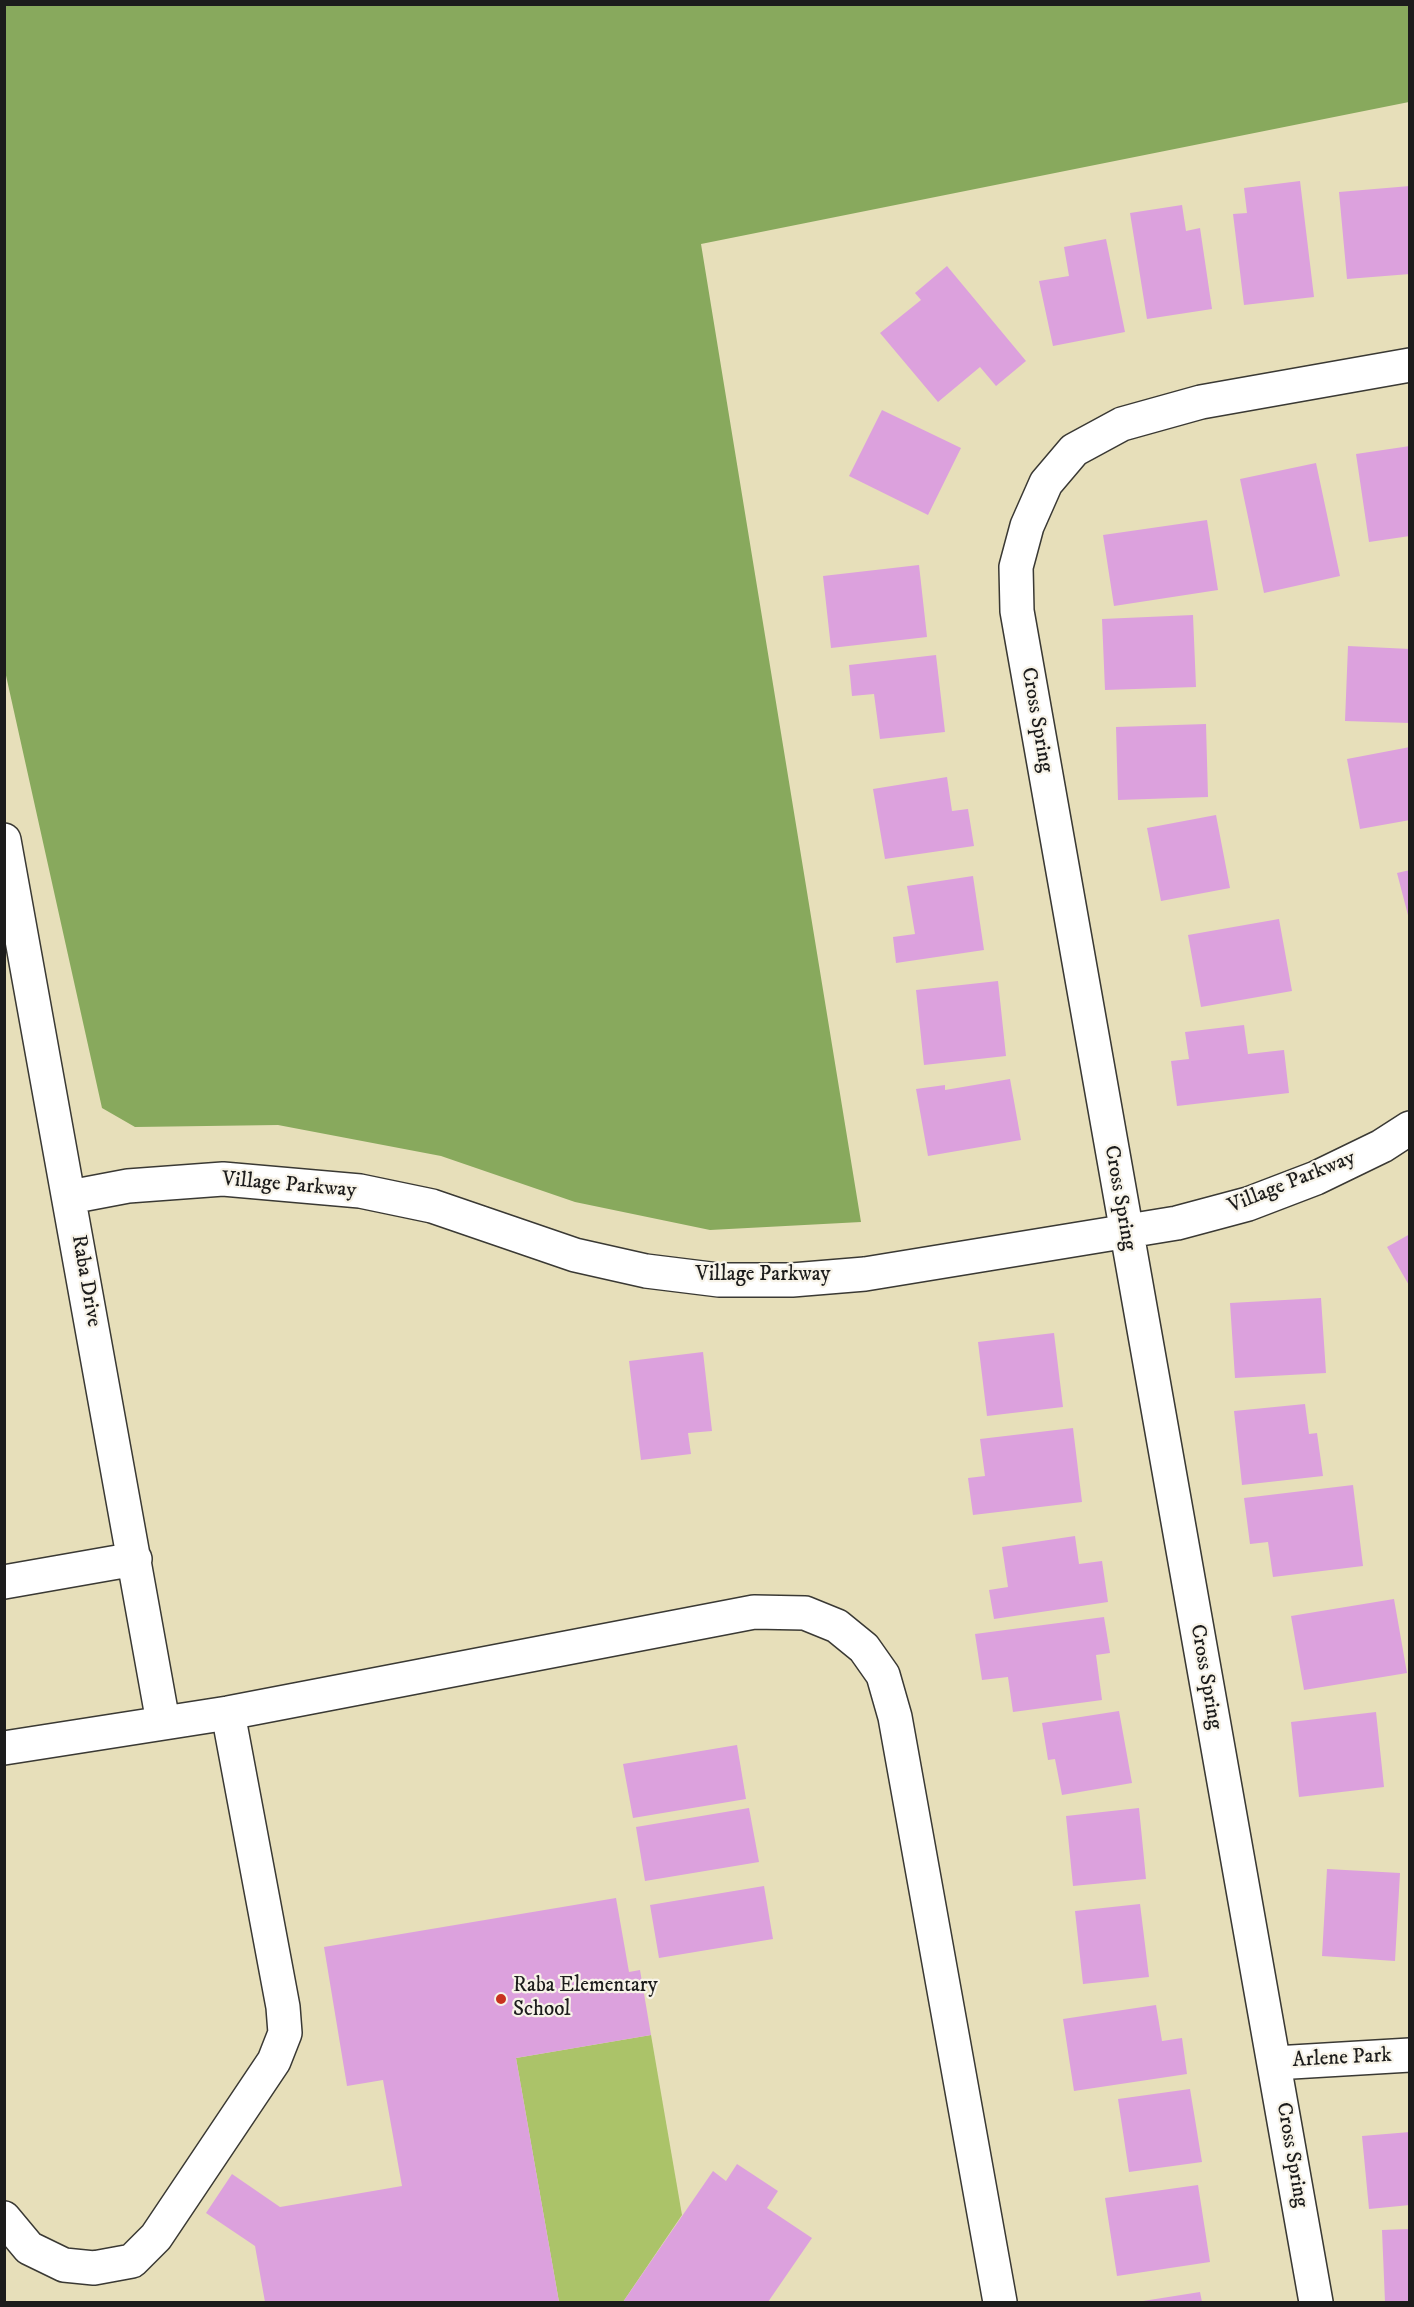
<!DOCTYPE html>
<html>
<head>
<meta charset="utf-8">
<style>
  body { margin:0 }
  #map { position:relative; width:1414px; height:2307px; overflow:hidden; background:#e7dfba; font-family:"IM FELL DW Pica",serif }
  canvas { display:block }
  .frame { position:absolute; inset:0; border:6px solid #1c1c1c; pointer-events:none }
</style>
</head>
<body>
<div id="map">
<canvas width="1414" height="2307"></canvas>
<div class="frame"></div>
</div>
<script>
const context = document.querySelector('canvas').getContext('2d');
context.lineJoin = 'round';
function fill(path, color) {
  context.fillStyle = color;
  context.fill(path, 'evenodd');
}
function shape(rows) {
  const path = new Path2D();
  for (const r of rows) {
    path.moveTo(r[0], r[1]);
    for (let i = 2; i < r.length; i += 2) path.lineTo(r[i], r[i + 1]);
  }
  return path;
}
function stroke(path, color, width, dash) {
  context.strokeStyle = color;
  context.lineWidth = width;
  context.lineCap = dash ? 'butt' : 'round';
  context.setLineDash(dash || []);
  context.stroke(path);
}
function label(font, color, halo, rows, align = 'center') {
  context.font = font + ' "IM FELL DW Pica",serif';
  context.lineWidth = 4.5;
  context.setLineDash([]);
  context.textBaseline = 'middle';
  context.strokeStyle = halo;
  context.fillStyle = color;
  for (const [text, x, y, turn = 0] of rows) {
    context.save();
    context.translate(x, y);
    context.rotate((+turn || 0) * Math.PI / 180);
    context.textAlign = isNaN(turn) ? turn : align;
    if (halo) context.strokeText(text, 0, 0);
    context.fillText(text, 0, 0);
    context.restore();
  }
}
fill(shape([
  [651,2035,682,2215,623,2302,559,2302,516,2058]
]), '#abc369');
fill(shape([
  [4,5,1409,5,1409,102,701,244,861,1222,710,1230,575,1202,441,1156,278,1125,135,1127,102,1108,5,671]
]), '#88a95d');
fill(shape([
  [1300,181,1314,297,1244,305,1233,214,1247,213,1244,188],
  [1410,186,1410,274,1347,279,1339,192],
  [1182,205,1186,231,1200,228,1212,309,1147,319,1130,213],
  [1106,239,1125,332,1053,346,1039,281,1069,276,1064,247],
  [947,266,1026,361,996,386,980,367,938,402,880,333,921,300,915,293],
  [882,410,961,448,928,515,849,476],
  [1410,446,1410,536,1369,542,1356,454],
  [1316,463,1340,576,1264,593,1240,479],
  [1207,520,1218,590,1114,606,1103,535],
  [919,565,927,637,831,648,823,576],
  [1193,615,1196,687,1105,690,1102,619],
  [1348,646,1410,649,1410,723,1345,721],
  [936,655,945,732,880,739,874,694,852,696,849,665],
  [1206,724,1208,797,1118,800,1116,727],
  [1410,747,1410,820,1360,829,1347,759],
  [947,777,952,811,968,809,974,846,885,859,873,789],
  [1216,815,1230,888,1161,901,1147,828],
  [1410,870,1410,919,1409,919,1397,873],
  [973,876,984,950,896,963,893,937,915,934,907,886],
  [1279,919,1292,991,1201,1007,1188,935],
  [998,981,1006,1056,924,1065,916,990],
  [1244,1025,1248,1054,1284,1050,1289,1093,1177,1106,1171,1061,1189,1059,1185,1032],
  [1010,1079,1021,1140,928,1156,916,1089,945,1085,945,1090],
  [1410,1234,1410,1287,1387,1247],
  [1321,1298,1326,1373,1235,1378,1230,1303],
  [1054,1333,1063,1407,987,1416,978,1342],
  [703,1352,712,1431,688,1433,691,1454,641,1460,629,1361],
  [1305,1404,1309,1434,1317,1433,1323,1476,1242,1485,1234,1411],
  [1073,1428,1082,1502,973,1515,968,1478,985,1476,980,1439],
  [1353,1485,1363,1566,1273,1577,1268,1542,1250,1544,1244,1498],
  [1075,1536,1079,1564,1102,1561,1108,1602,994,1619,989,1590,1008,1587,1002,1547],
  [1394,1599,1407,1673,1304,1690,1291,1616],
  [1104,1617,1110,1653,1096,1655,1102,1700,1013,1712,1008,1677,982,1680,975,1634],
  [1119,1711,1132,1783,1062,1795,1055,1759,1048,1760,1042,1723],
  [1376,1712,1384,1787,1299,1797,1291,1722],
  [737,1745,746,1799,633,1818,623,1764],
  [749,1808,759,1862,645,1881,636,1827],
  [1139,1808,1146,1879,1073,1886,1066,1816],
  [1327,1869,1400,1873,1395,1961,1322,1956],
  [764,1886,773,1939,659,1958,650,1905],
  [616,1898,629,1972,640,1970,651,2035,516,2058,559,2302,265,2302,255,2246,206,2213,232,2174,280,2207,402,2186,383,2080,347,2086,324,1947],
  [1140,1904,1149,1977,1083,1984,1075,1911],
  [1156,2005,1162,2041,1182,2038,1187,2074,1074,2091,1063,2019],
  [1190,2089,1202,2162,1129,2172,1118,2099],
  [1410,2132,1410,2205,1369,2209,1362,2136],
  [737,2164,778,2191,767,2208,812,2238,768,2302,623,2302,713,2171,726,2181],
  [1198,2185,1210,2262,1117,2276,1105,2198],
  [1410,2229,1410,2302,1385,2302,1382,2230],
  [1200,2292,1202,2302,1143,2302,1143,2301]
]), '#dca1dd');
const minor = shape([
  [4,840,163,1722],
  [70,1197,128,1186,223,1179,360,1191,432,1206,575,1255,646,1271,719,1280,792,1280,865,1274,1177,1223,1248,1204,1316,1178,1382,1146,1410,1128],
  [4,1582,135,1559],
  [4,1748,228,1713,754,1612,805,1613,837,1626,864,1648,883,1675,895,1717,1000,2302],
  [1275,2063,1410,2055],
  [4,2218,29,2248,64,2265,94,2268,132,2261,156,2237,274,2061,285,2033,283,2007,228,1713],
  [1316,2302,1017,611,1016,567,1027,526,1046,483,1074,450,1122,424,1201,402,1410,365]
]);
stroke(minor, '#3a3934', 36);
stroke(minor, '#fff', 33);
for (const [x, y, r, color] of [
  [501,1999,6,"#c8321e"]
]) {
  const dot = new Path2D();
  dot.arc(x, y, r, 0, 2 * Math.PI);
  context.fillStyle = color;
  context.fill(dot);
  stroke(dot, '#f7f3e8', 2);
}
label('21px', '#1c1c1c', '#f7f3e8', [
  ["Cross Spring",1036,720,80],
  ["Village Parkway",1292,1183,-22],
  ["Village Parkway",289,1186,5],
  ["Cross Spring",1119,1198,80],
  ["Village Parkway",763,1276],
  ["Raba Drive",85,1281,80],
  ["Cross Spring",1205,1677,80],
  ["Arlene Park",1342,2059,-3],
  ["Cross Spring",1291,2155,80]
]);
label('21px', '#1c1c1c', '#f7f3e8', [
  ["Raba Elementary",513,1987],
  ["School",513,2011]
], 'left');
</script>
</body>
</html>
